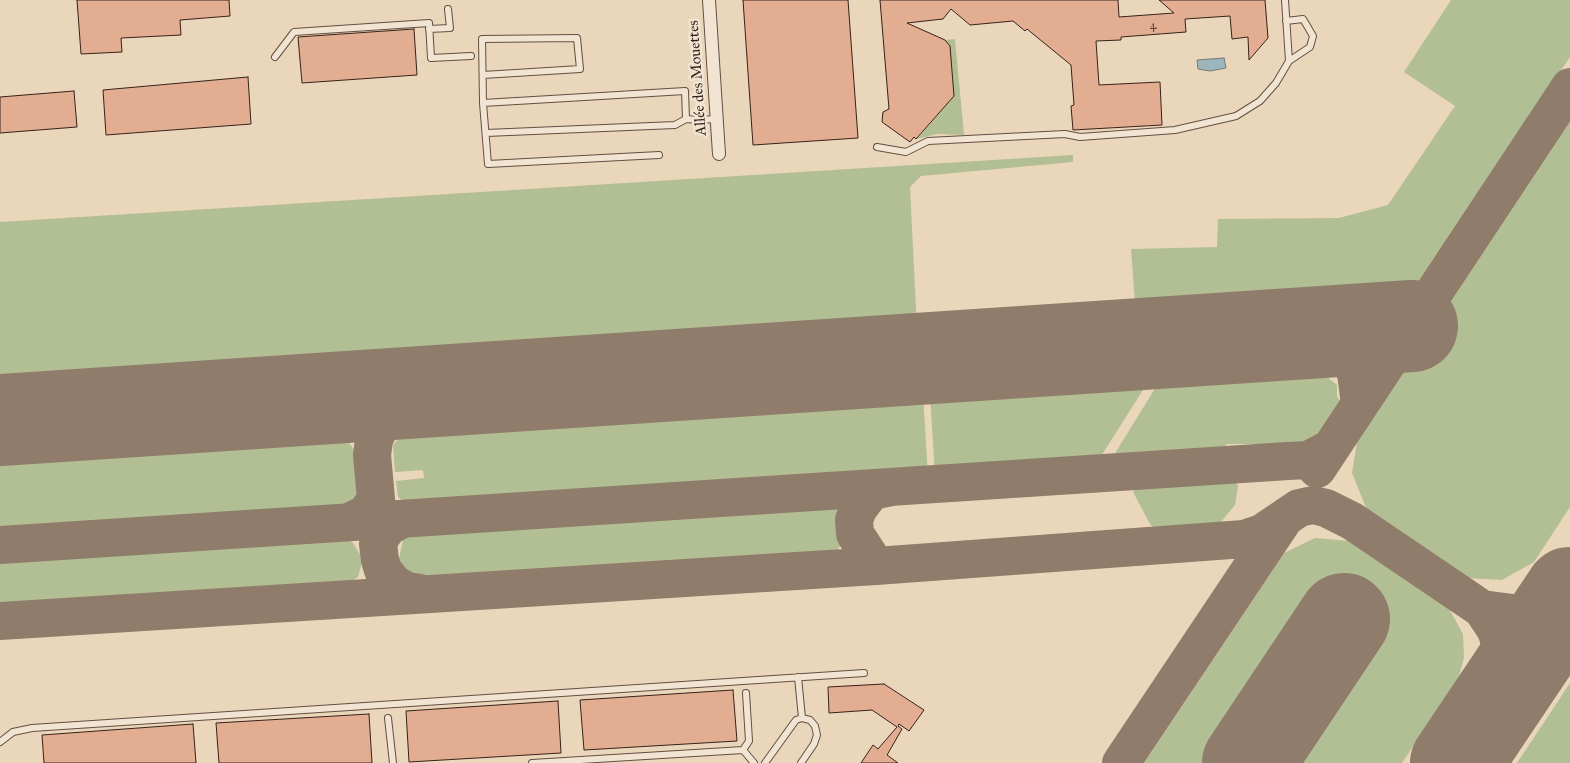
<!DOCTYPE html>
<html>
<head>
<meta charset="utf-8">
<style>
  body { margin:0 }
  canvas { display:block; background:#ead6ba }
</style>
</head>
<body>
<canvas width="1570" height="763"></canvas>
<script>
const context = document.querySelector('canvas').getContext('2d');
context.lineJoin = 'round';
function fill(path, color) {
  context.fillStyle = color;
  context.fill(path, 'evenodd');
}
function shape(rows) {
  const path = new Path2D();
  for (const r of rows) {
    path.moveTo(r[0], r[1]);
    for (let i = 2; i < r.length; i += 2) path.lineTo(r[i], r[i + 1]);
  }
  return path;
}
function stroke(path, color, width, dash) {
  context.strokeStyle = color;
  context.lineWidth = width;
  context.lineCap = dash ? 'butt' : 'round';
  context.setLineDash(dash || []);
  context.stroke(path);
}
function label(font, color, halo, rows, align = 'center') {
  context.font = font + ' "IM FELL Great Primer",serif';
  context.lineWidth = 5;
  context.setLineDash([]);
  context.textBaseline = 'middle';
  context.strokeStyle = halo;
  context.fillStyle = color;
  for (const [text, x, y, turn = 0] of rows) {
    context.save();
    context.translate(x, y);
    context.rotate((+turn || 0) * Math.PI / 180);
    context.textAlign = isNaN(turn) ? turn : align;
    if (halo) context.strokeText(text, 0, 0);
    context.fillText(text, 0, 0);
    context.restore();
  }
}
fill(shape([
  [1451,0,1570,0,1570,57,1417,284,1402,292,1367,297,1143,312,1135,303,1131,249,1217,247,1218,219,1339,218,1388,205,1455,106,1404,72],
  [955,39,964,135,937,134,917,139,954,96,945,40],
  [1570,120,1570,507,1534,562,1502,580,1466,578,1367,510,1352,473,1357,442],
  [1073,155,1073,162,921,176,910,187,917,329,0,388,0,222],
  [1310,370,1326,376,1337,385,1337,397,1340,400,1311,444,1227,444,1216,457,1109,463,1159,382],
  [1148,382,1098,461,935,475,930,395],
  [923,395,928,475,422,508,409,506,398,497,396,481,424,478,423,470,395,472,393,445,402,435,413,429],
  [330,430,345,437,355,451,359,494,351,506,334,515,0,535,0,452],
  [1232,475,1238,486,1235,505,1216,528,1159,533,1150,524,1133,492,1140,481],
  [825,503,839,510,845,526,844,543,832,554,422,581,407,574,399,559,403,540,420,528],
  [337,532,353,543,363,559,358,577,339,590,0,613,0,556],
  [1315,538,1350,541,1447,605,1463,634,1464,658,1458,679,1402,763,1144,763,1284,553],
  [1570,683,1570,763,1517,763]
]), '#b2bf94');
const water = shape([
  [1224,58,1226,68,1210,71,1198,69,1197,60,1224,58]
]);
fill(water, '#9db6bb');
stroke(water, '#747b7a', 1);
stroke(shape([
  [1307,333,1336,346,1348,357,1356,373,1360,404],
  [1317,469,1570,87],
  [402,519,388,527,382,535,378,544,380,560,383,570,394,584,407,591,420,593],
  [349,522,366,514,376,499,372,455,374,440,380,426,397,407,431,391],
  [0,545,1288,461,1308,460,1331,448],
  [876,566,855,534,854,520,858,509,867,497,873,491,892,487],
  [1482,609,1496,630,1503,653,1504,672,1495,705],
  [0,621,876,566,1244,539,1262,533,1299,508,1313,505,1326,508,1352,521,1482,609,1520,614,1537,610,1560,596,1570,586],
  [1121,763,1282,522]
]), '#907c6a', 38);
stroke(shape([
  [0,420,1412,326],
  [1248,763,1344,619],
  [1456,763,1570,593]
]), '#907c6a', 92);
const building = shape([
  [77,0,229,0,230,16,180,20,181,35,121,38,122,52,81,54,77,0],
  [743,0,848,0,858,138,753,145,743,0],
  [880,0,1118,0,1119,17,1174,13,1159,0,1265,0,1268,38,1249,60,1248,37,1232,39,1230,16,1185,19,1186,32,1121,37,1121,40,1096,41,1099,85,1160,82,1162,125,1073,130,1071,106,1074,105,1071,65,1027,29,1025,31,1013,21,970,25,951,9,943,19,907,23,945,40,950,46,954,96,916,139,914,137,910,142,882,122,883,112,889,109,880,0],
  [414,29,417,75,302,83,298,37,414,29],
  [248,77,251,124,106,135,103,90,248,77],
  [74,91,77,127,0,133,0,97,74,91],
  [884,684,924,710,909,731,899,724,898,726,902,729,887,755,898,763,861,763,873,745,878,749,897,727,872,710,829,713,828,687,884,684],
  [733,690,737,741,584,750,580,700,733,690],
  [558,701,561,753,409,762,406,711,558,701],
  [369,714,372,763,219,763,216,723,369,714],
  [193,724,196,763,44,763,42,735,193,724]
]);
fill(building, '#e3ad92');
stroke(building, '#362219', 1);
const service = shape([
  [1286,21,1303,19,1313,36,1310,47,1289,61],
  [429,29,450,28,448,9],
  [275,57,294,32,429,23,431,58,471,56],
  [483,75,580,69,577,38,482,39,483,103],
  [698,120,717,119],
  [486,133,675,125,686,119],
  [877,147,906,152,928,141,1065,134,1080,137,1175,130,1236,116,1260,101,1276,83,1289,61,1285,0],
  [659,155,488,164,483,103,685,91,686,119,699,120],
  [798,677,802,718],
  [388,718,393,763],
  [0,742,13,732,32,728,864,673],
  [743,750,749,741,746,693],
  [532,763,743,750,754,763],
  [765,763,796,720,802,718,810,720,815,726,817,735,814,744,801,763]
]);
const minor = shape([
  [709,0,719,154]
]);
stroke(service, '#634f41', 8);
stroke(minor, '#634f41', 14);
stroke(service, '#f1e4d2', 6);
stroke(minor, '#f1e4d2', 12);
label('12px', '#614537', null, [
  ["4",1153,26]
]);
label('15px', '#362219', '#f1e4d2', [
  ["Allée des Mouettes",698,78,-94]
]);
</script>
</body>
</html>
